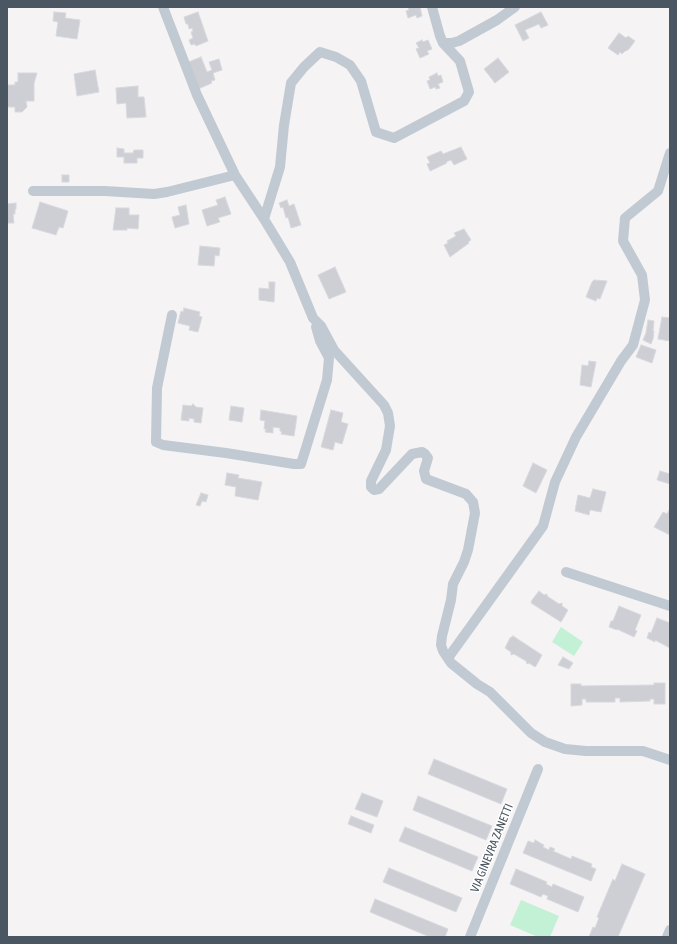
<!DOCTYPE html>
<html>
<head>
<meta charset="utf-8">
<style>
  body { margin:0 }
  #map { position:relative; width:677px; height:944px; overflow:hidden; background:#f5f3f3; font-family:"Asap Condensed",sans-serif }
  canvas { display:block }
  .frame { position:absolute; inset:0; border:8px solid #4a5661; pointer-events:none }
</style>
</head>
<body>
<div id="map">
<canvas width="677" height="944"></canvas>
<div class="frame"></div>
</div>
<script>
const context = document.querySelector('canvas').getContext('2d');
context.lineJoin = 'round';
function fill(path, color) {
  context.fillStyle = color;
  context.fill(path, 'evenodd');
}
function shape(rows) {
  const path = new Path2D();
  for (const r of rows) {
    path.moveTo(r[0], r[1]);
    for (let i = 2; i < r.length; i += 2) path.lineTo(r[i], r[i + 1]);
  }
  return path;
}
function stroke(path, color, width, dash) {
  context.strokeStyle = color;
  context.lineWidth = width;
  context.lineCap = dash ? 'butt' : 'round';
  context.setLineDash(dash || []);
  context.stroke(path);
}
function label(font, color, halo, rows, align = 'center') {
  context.font = font + ' "Asap Condensed",sans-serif';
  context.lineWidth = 3;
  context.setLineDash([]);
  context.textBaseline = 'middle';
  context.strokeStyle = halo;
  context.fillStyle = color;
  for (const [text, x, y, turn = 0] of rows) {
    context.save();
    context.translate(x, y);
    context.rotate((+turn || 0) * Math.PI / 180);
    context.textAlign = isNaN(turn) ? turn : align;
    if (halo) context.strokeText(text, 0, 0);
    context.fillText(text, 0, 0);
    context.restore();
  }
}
fill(shape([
  [561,627,583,642,574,656,552,642],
  [521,900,559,916,550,937,538,937,510,925]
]), '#c3f1d5');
const building = shape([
  [408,7,420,7,422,16,417,18,416,15,408,18,406,11,409,10,408,7],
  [54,12,66,13,65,18,80,20,77,39,56,36,58,22,53,21,54,12],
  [198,12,208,41,196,46,195,44,191,45,189,40,193,38,191,32,193,31,192,28,189,29,188,24,186,24,184,17,198,12],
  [541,12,548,25,541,28,539,24,525,30,529,38,523,41,515,25,541,12],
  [619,33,626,38,628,36,635,41,629,49,626,51,625,51,622,54,620,52,618,55,608,48,619,33],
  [422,40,423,42,428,40,432,49,427,51,429,54,420,58,416,49,419,48,416,43,422,40],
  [201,57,207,72,212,70,209,62,219,59,222,70,213,73,215,80,211,81,212,83,198,89,186,63,201,57],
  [498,58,509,72,495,83,484,69,498,58],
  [95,70,99,92,77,96,74,74,95,70],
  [18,73,37,73,34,83,34,101,26,101,27,107,22,112,15,112,15,107,7,107,7,85,15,85,15,82,18,82,18,73],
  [437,73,438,76,441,75,443,82,438,84,440,88,436,89,435,87,430,89,427,81,430,80,429,77,437,73],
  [138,86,138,97,144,97,146,117,127,118,126,103,117,104,116,88,138,86],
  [461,147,467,159,454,165,451,160,446,162,447,163,430,171,427,164,430,163,427,157,441,151,443,154,461,147],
  [117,148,124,149,124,153,133,153,134,150,143,150,143,158,137,158,137,163,124,163,124,157,117,157,117,148],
  [62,175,69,175,69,182,62,182,62,175],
  [225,197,231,214,218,218,220,222,207,226,202,210,218,205,216,200,225,197],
  [287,200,289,206,294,204,301,225,291,228,288,217,286,218,283,207,281,208,279,203,287,200],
  [40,202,68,211,63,228,59,227,56,235,32,228,40,202],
  [16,203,16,209,15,209,15,214,13,214,14,223,7,223,7,204,16,203],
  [186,205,189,224,175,228,172,217,180,215,178,207,186,205],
  [116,208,129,208,129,215,139,215,138,229,127,228,127,230,113,230,116,208],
  [464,229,471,240,468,242,469,243,450,257,444,245,448,243,447,241,456,236,454,233,464,229],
  [200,246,220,248,219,256,215,255,214,266,198,265,200,246],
  [335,267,346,292,329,299,318,275,335,267],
  [594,280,607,281,600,299,597,298,596,301,586,297,592,282,594,280],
  [269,282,275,282,274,302,259,300,259,288,269,289,269,282],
  [184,308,200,312,199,316,202,317,198,332,189,330,190,326,178,323,181,311,183,312,184,308],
  [662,317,670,318,670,341,658,339,662,317],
  [648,320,654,321,653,331,654,331,653,339,651,344,643,340,646,333,648,320],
  [641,345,656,350,652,363,636,357,641,345],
  [589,361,596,362,591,387,580,385,582,365,588,366,589,361],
  [193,404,196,407,203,408,201,423,194,422,194,419,189,418,189,421,181,420,183,405,191,406,193,404],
  [231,406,244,408,242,422,229,420,231,406],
  [261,410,297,416,294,436,281,434,282,432,280,431,280,428,273,427,273,433,265,432,266,429,264,429,265,421,260,420,261,410],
  [331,410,343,413,341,422,348,424,342,444,335,442,333,450,321,447,331,410],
  [533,463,547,470,536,493,523,486,533,463],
  [660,471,670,474,670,484,657,480,660,471],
  [227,473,239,475,238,478,262,482,258,500,235,496,236,487,225,485,227,473],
  [593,489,606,492,601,512,590,510,589,515,575,511,578,495,590,498,593,489],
  [201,493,208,495,206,502,202,501,200,506,196,505,201,493],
  [670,508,670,535,654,527,663,512,667,514,670,508],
  [539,591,544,595,547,594,547,596,559,604,562,603,562,606,568,610,561,622,531,603,532,600,539,591],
  [619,606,641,615,635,630,637,631,634,637,617,629,617,630,609,627,611,621,613,621,619,606],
  [657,618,670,623,670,648,655,640,655,642,647,638,649,632,651,633,657,618],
  [513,636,542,655,536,666,535,667,529,663,527,664,526,661,514,654,511,655,511,652,505,648,510,638,513,636],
  [563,657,573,663,569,669,558,665,563,657],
  [654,683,665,683,665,704,654,704,654,699,650,699,650,701,620,702,620,698,615,698,615,702,586,702,586,699,582,699,582,705,571,706,571,684,581,684,581,686,654,685,654,683],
  [434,759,507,789,501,804,428,774,434,759],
  [362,793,383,801,377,817,355,809,362,793],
  [418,796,492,826,486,840,413,810,418,796],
  [351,816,374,825,371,833,348,824,351,816],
  [405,827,478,857,472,871,399,841,405,827],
  [535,840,544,845,543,847,549,850,550,847,555,849,553,851,571,859,572,856,592,864,591,867,596,869,591,881,523,853,528,841,534,843,535,840],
  [622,864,645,874,618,937,589,937,593,927,595,928,599,918,597,917,613,879,615,881,622,864],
  [389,868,462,898,456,912,383,882,389,868],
  [516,869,547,882,546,884,552,887,553,884,584,897,578,912,547,899,548,896,543,894,541,897,510,884,516,869],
  [375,899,448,929,445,937,430,937,370,912,375,899]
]);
fill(building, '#cdcfd5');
stroke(building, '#d7d9de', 1);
stroke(shape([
  [163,7,197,95,235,175,264,219,290,262,313,318,321,326,334,350,384,405,388,413,390,426,386,450,371,481,371,487,374,490,379,489,412,454,422,452,425,454,428,458,424,471,426,479,466,494,473,502,475,513,468,550,464,562,453,584,451,600,442,636,441,645,443,651,451,663,477,684,490,692,531,733,545,742,565,749,586,751,643,751,670,760],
  [443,43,452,43,459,41,497,20,515,7],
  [33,191,105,191,154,194,167,192,235,175],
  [264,219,280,167,284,125,291,83,304,67,320,52,336,57,350,65,361,81,376,132,394,138,464,101,469,92,460,61,443,43,440,36,432,7],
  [172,315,157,388,156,442,163,445,226,453,294,464,301,464,327,380,329,358,320,341,316,327],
  [566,572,670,606],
  [448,658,543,526,555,482,576,437,621,361,633,345,645,300,642,275,623,241,625,218,658,191,670,153],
  [470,937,538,769],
  [667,937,670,930]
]), '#c1cad2', 10);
label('12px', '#4a5661', '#fff', [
  ["VIA GINEVRA ZANETTI",492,848,-68]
]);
</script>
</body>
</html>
